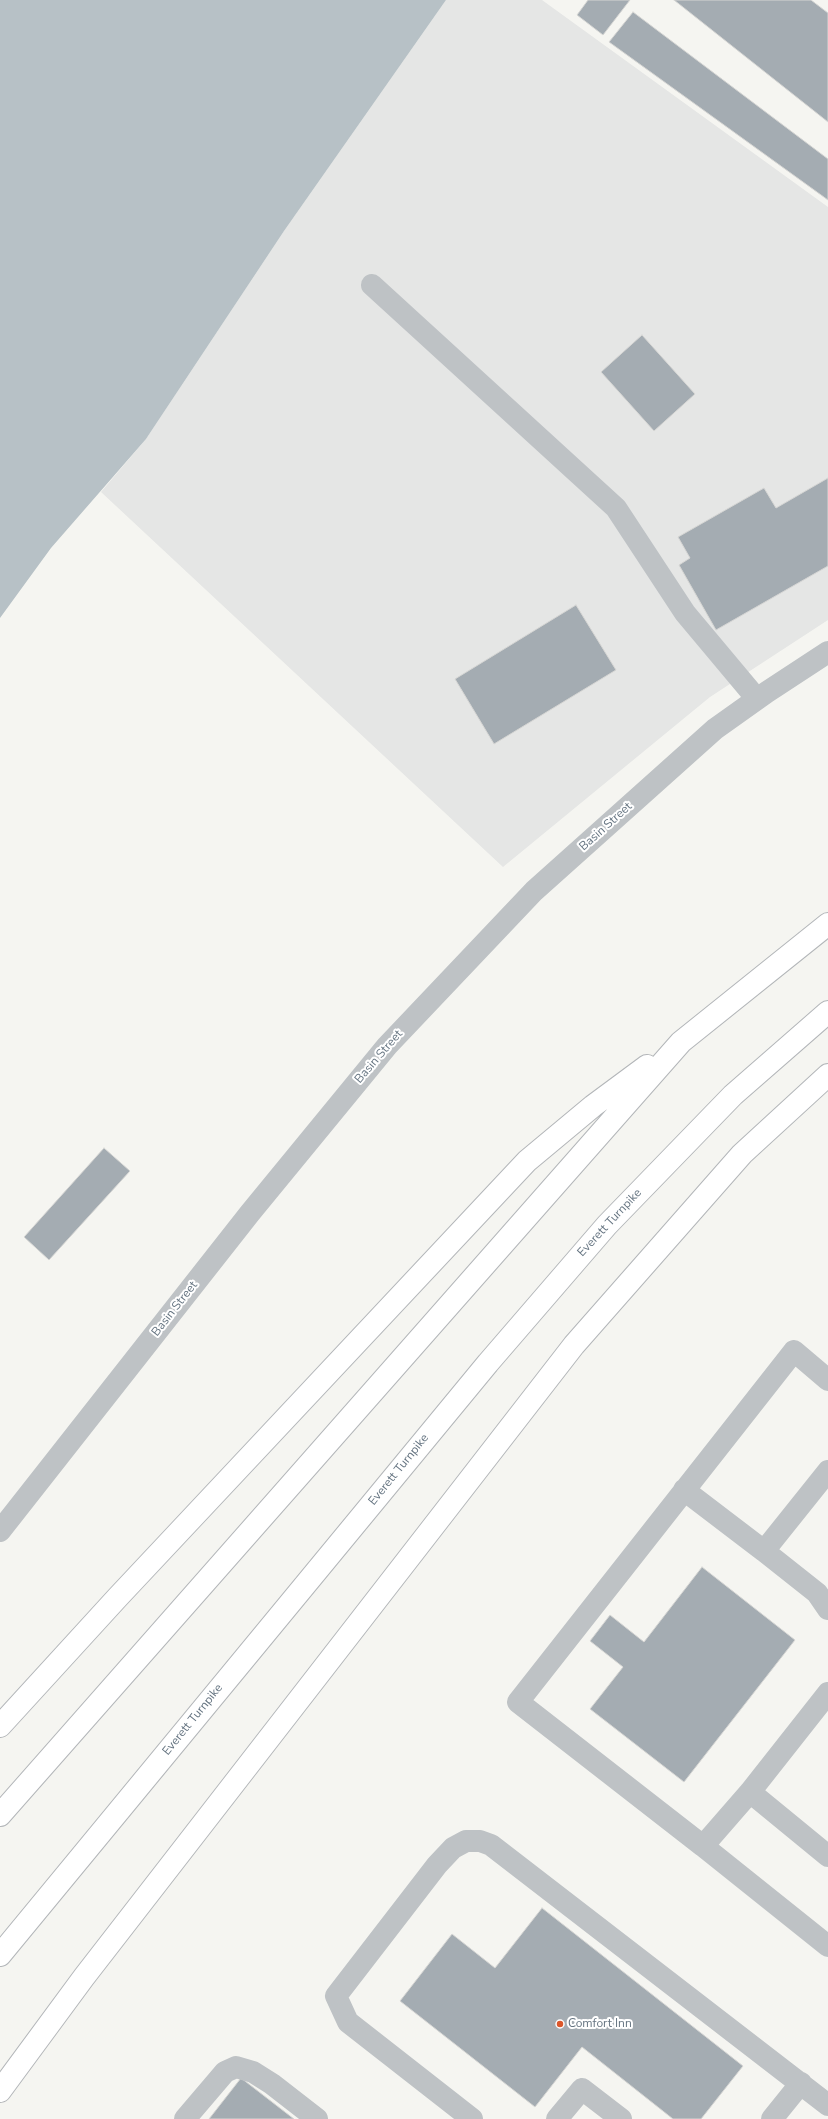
<!DOCTYPE html>
<html>
<head>
<meta charset="utf-8">
<style>
  body { margin:0 }
  canvas { display:block; background:#f5f5f1 }
</style>
</head>
<body>
<canvas width="828" height="2119"></canvas>
<script>
const context = document.querySelector('canvas').getContext('2d');
context.lineJoin = 'round';
function fill(path, color) {
  context.fillStyle = color;
  context.fill(path, 'evenodd');
}
function shape(rows) {
  const path = new Path2D();
  for (const r of rows) {
    path.moveTo(r[0], r[1]);
    for (let i = 2; i < r.length; i += 2) path.lineTo(r[i], r[i + 1]);
  }
  return path;
}
function stroke(path, color, width, dash) {
  context.strokeStyle = color;
  context.lineWidth = width;
  context.lineCap = dash ? 'butt' : 'round';
  context.setLineDash(dash || []);
  context.stroke(path);
}
function label(font, color, halo, rows, align = 'center') {
  context.font = font + ' "Nunito Sans",sans-serif';
  context.lineWidth = 4;
  context.setLineDash([]);
  context.textBaseline = 'middle';
  context.strokeStyle = halo;
  context.fillStyle = color;
  for (const [text, x, y, turn = 0] of rows) {
    context.save();
    context.translate(x, y);
    context.rotate((+turn || 0) * Math.PI / 180);
    context.textAlign = isNaN(turn) ? turn : align;
    if (halo) context.strokeText(text, 0, 0);
    context.fillText(text, 0, 0);
    context.restore();
  }
}
fill(shape([
  [446,0,542,0,828,207,828,620,710,697,503,867,101,492,146,439,284,231]
]), '#e5e6e5');
fill(shape([
  [0,0,446,0,284,231,146,439,51,548,0,618]
]), '#b7c1c6');
const building = shape([
  [588,0,630,0,603,35,577,15,588,0],
  [674,0,811,0,828,13,828,122,674,0],
  [633,12,828,159,828,200,609,42,633,12],
  [642,335,695,394,654,431,601,372,642,335],
  [828,478,828,566,716,630,679,565,690,558,678,537,764,488,776,508,828,478],
  [576,605,616,670,494,744,455,679,576,605],
  [104,1148,130,1171,49,1260,24,1237,104,1148],
  [702,1567,795,1640,684,1782,590,1709,623,1667,590,1641,610,1615,644,1642,702,1567],
  [542,1908,743,2066,701,2119,673,2119,582,2047,535,2107,400,2001,452,1934,495,1968,542,1908],
  [241,2078,294,2119,209,2119,241,2078]
]);
fill(building, '#a4acb2');
stroke(building, '#d6d6d4', 1);
const highway = shape([
  [0,1726,117,1598,527,1161,593,1106,647,1066],
  [0,1815,681,1042,828,924],
  [0,1955,488,1363,607,1225,733,1095,828,1012],
  [0,2091,84,1977,574,1345,742,1154,828,1075]
]);
stroke(highway, '#b3b6b9', 24);
stroke(shape([
  [372,285,616,508,685,613,757,699],
  [828,1380,794,1351,518,1702,703,1846,750,1792,828,1693],
  [828,1471,764,1551,817,1593,828,1609],
  [684,1490,764,1551],
  [0,1531,250,1213,387,1046,534,891,715,729,767,692,828,652],
  [750,1792,828,1856],
  [703,1846,828,1946],
  [185,2119,225,2072,236,2067,253,2072,272,2084,317,2119],
  [472,2119,348,2022,336,1996,437,1865,453,1848,466,1841,480,1841,491,1845,828,2105],
  [557,2119,582,2089,621,2119],
  [772,2119,801,2083]
]), '#bec2c5', 22);
stroke(highway, '#fff', 22);
for (const [x, y, r, color] of [
  [560,2024,4,"#db572b"]
]) {
  const dot = new Path2D();
  dot.arc(x, y, r, 0, 2 * Math.PI);
  context.fillStyle = color;
  context.fill(dot);
  stroke(dot, '#fff', 1.5);
}
label('12px', '#657481', '#fff', [
  ["Basin Street",606,827,-42],
  ["Basin Street",379,1057,-49],
  ["Everett Turnpike",610,1223,-47],
  ["Basin Street",175,1309,-52],
  ["Everett Turnpike",399,1470,-51],
  ["Everett Turnpike",193,1720,-51]
]);
label('12px', '#657481', '#fff', [
  ["Comfort Inn",568,2024]
], 'left');
</script>
</body>
</html>
